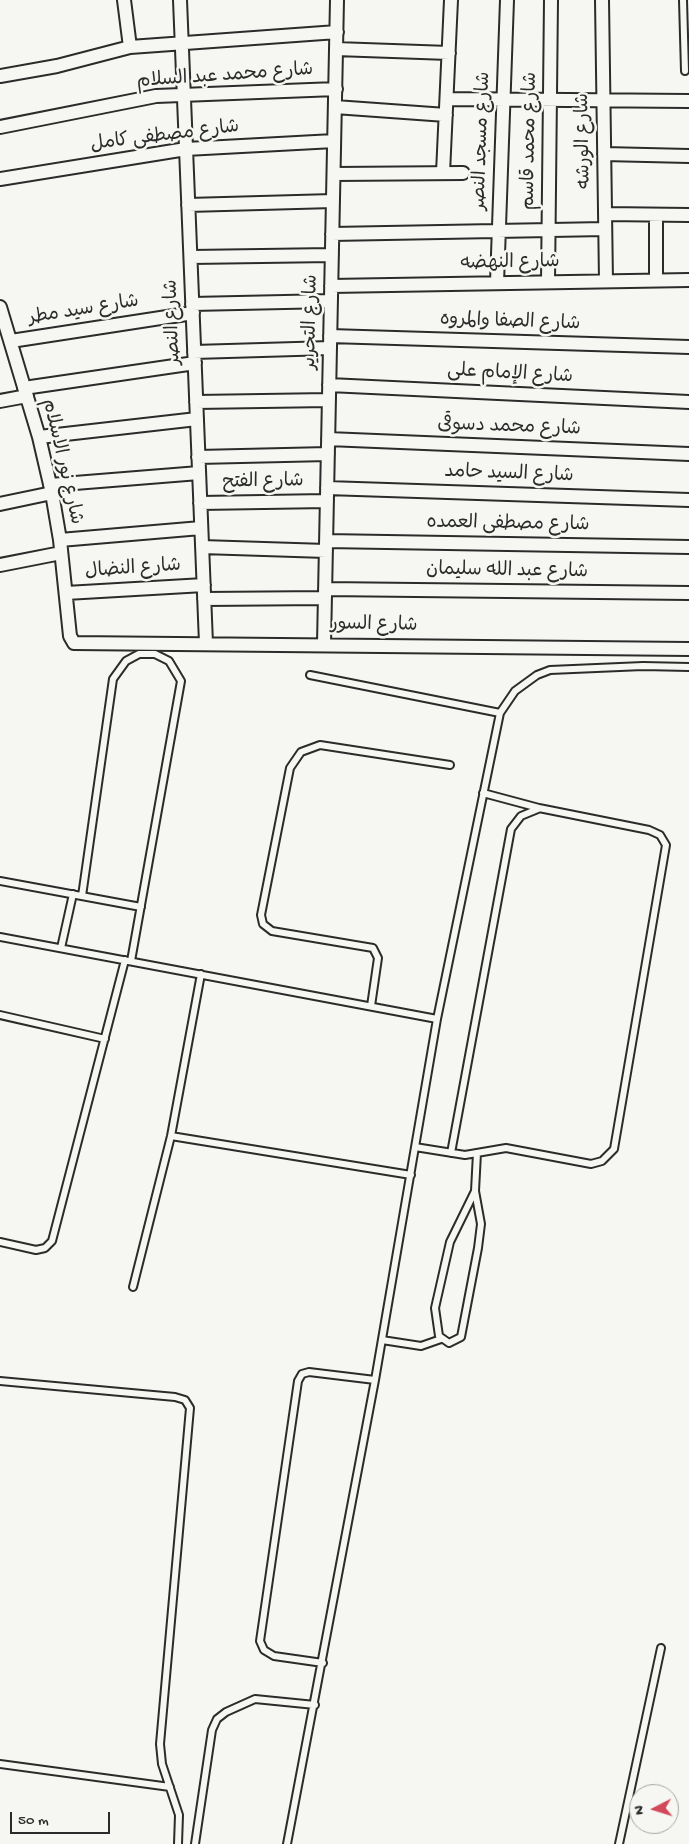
<!DOCTYPE html>
<html>
<head>
<meta charset="utf-8">
<style>
  body { margin:0 }
  #map { position:relative; width:689px; height:1844px; overflow:hidden; background:#f6f6f2; font-family:"Gochi Hand",sans-serif }
  canvas { display:block }
  .north { position:absolute; left:629px; top:1784px; width:50px; height:50px; box-sizing:border-box; background:#f6f6f2; border:1px solid #a5a5a2; border-radius:50%; rotate:265deg; font-size:14px; font-weight:700; line-height:20px; text-align:center; color:#2b2b2b }
  .north::after { content:''; display:block; margin:auto; width:18px; height:22px; background:#d1495b; clip-path:polygon(50% 0,100% 100%,50% 72%,0 100%) }
  .scale { position:absolute; left:10px; top:1812px; width:100px; height:22px; box-sizing:border-box; border:2px solid #2b2b2b; border-top:0; padding-left:6px; font-size:15px; line-height:18px; white-space:nowrap; color:#2b2b2b; -webkit-text-stroke:4px #f6f6f2; paint-order:stroke }
</style>
</head>
<body>
<div id="map">
<canvas width="689" height="1844"></canvas>
<div class="north">N</div>
<div class="scale">50 m</div>
</div>
<script>
const context = document.querySelector('canvas').getContext('2d');
context.lineJoin = 'round';
function shape(rows) {
  const path = new Path2D();
  for (const r of rows) {
    path.moveTo(r[0], r[1]);
    for (let i = 2; i < r.length; i += 2) path.lineTo(r[i], r[i + 1]);
  }
  return path;
}
function stroke(path, color, width, dash) {
  context.strokeStyle = color;
  context.lineWidth = width;
  context.lineCap = dash ? 'butt' : 'round';
  context.setLineDash(dash || []);
  context.stroke(path);
}
function label(font, color, halo, rows, align = 'center') {
  context.font = font + ' "Gochi Hand","Playpen Sans Arabic",sans-serif';
  context.lineWidth = 5;
  context.setLineDash([]);
  context.textBaseline = 'middle';
  context.strokeStyle = halo;
  context.fillStyle = color;
  for (const [text, x, y, turn = 0] of rows) {
    context.save();
    context.translate(x, y);
    context.rotate((+turn || 0) * Math.PI / 180);
    context.textAlign = isNaN(turn) ? turn : align;
    if (halo) context.strokeText(text, 0, 0);
    context.fillText(text, 0, 0);
    context.restore();
  }
}
const service = shape([
  [683,0,685,71],
  [310,675,500,713],
  [0,881,141,907],
  [82,896,113,679,126,661,139,654,155,654,169,661,181,681,131,961],
  [0,937,437,1019],
  [61,948,73,894],
  [371,1006,378,958,373,948,272,931,263,924,261,915,290,768,301,752,320,745,450,765],
  [0,1015,105,1039],
  [171,1136,411,1175],
  [415,1147,465,1155,506,1148,591,1164,602,1161,614,1149,666,845,660,835,649,830,539,808,483,793],
  [451,1153,511,829,521,816,538,809],
  [475,1191,481,1224,478,1248,461,1337,449,1343,439,1336,435,1308,450,1242,475,1191],
  [475,1191,477,1153],
  [0,1242,36,1250,45,1248,52,1241,125,960],
  [133,1287,171,1136,201,974],
  [382,1340,421,1346,441,1339],
  [0,1381,175,1397,185,1400,190,1408,160,1744,162,1764,179,1815,178,1844],
  [323,1663,274,1656,264,1650,260,1641,298,1381,302,1374,309,1372,375,1380],
  [0,1764,170,1787],
  [195,1844,212,1730,217,1719,226,1712,255,1699,315,1705],
  [287,1844,375,1380,437,1019,500,713,515,691,537,675,550,670,643,666,689,667],
  [619,1844,661,1648]
]);
const minor = shape([
  [124,0,130,47],
  [180,0,206,643],
  [602,0,606,281],
  [336,49,449,53],
  [0,76,57,66,130,47,337,32],
  [447,99,689,101],
  [335,107,446,115],
  [0,127,156,96,336,89],
  [604,154,689,156],
  [443,173,451,0],
  [334,174,463,173],
  [0,179,186,149,334,141],
  [188,205,333,201],
  [605,214,689,215],
  [656,215,656,280],
  [332,234,605,229],
  [191,257,332,255],
  [548,282,551,0],
  [497,283,507,0],
  [331,286,689,280],
  [192,304,331,301],
  [0,307,39,437,52,493,60,540,70,636,74,643,689,649],
  [330,336,689,347],
  [11,341,193,313],
  [194,352,330,348],
  [329,385,689,402],
  [24,388,195,363],
  [0,401,27,396],
  [196,402,329,400],
  [39,437,197,419],
  [328,439,689,454],
  [198,457,328,454],
  [50,485,199,473],
  [327,488,689,500],
  [200,503,327,501],
  [0,504,52,493],
  [60,540,201,528],
  [326,541,689,547],
  [202,547,326,551],
  [0,565,61,553],
  [325,589,689,593],
  [66,593,204,585],
  [204,599,325,598],
  [324,644,337,0]
]);
stroke(service, '#2b2b2b', 10);
stroke(minor, '#2b2b2b', 16);
stroke(service, '#f6f6f2', 6);
stroke(minor, '#f6f6f2', 12);
label('19px', '#2b2b2b', '#f6f6f2', [
  ["شارع محمد عبد السلام",225,77,-4],
  ["شارع مصطفى كامل",165,137,-7],
  ["شارع مسجد النصر",483,141,-88],
  ["شارع محمد قاسم",531,141,-89],
  ["شارع الورشه",585,141,-91],
  ["شارع النهضه",510,264,-1],
  ["شارع سيد مطر",84,311,-9],
  ["شارع النصر",174,322,-92],
  ["شارع التحرير",312,322,-89],
  ["شارع الصفا والمروه",510,323,2],
  ["شارع الإمام على",510,375,3],
  ["شارع محمد دسوقى",509,428,2],
  ["شارع نور الاسلام",61,462,77],
  ["شارع السيد حامد",509,475,2],
  ["شارع الفتح",263,483,-1],
  ["شارع مصطفى العمده",508,525,1],
  ["شارع النضال",133,570,-4],
  ["شارع عبد الله سليمان",507,572,1],
  ["شارع السور",374,626,1]
]);
</script>
</body>
</html>
